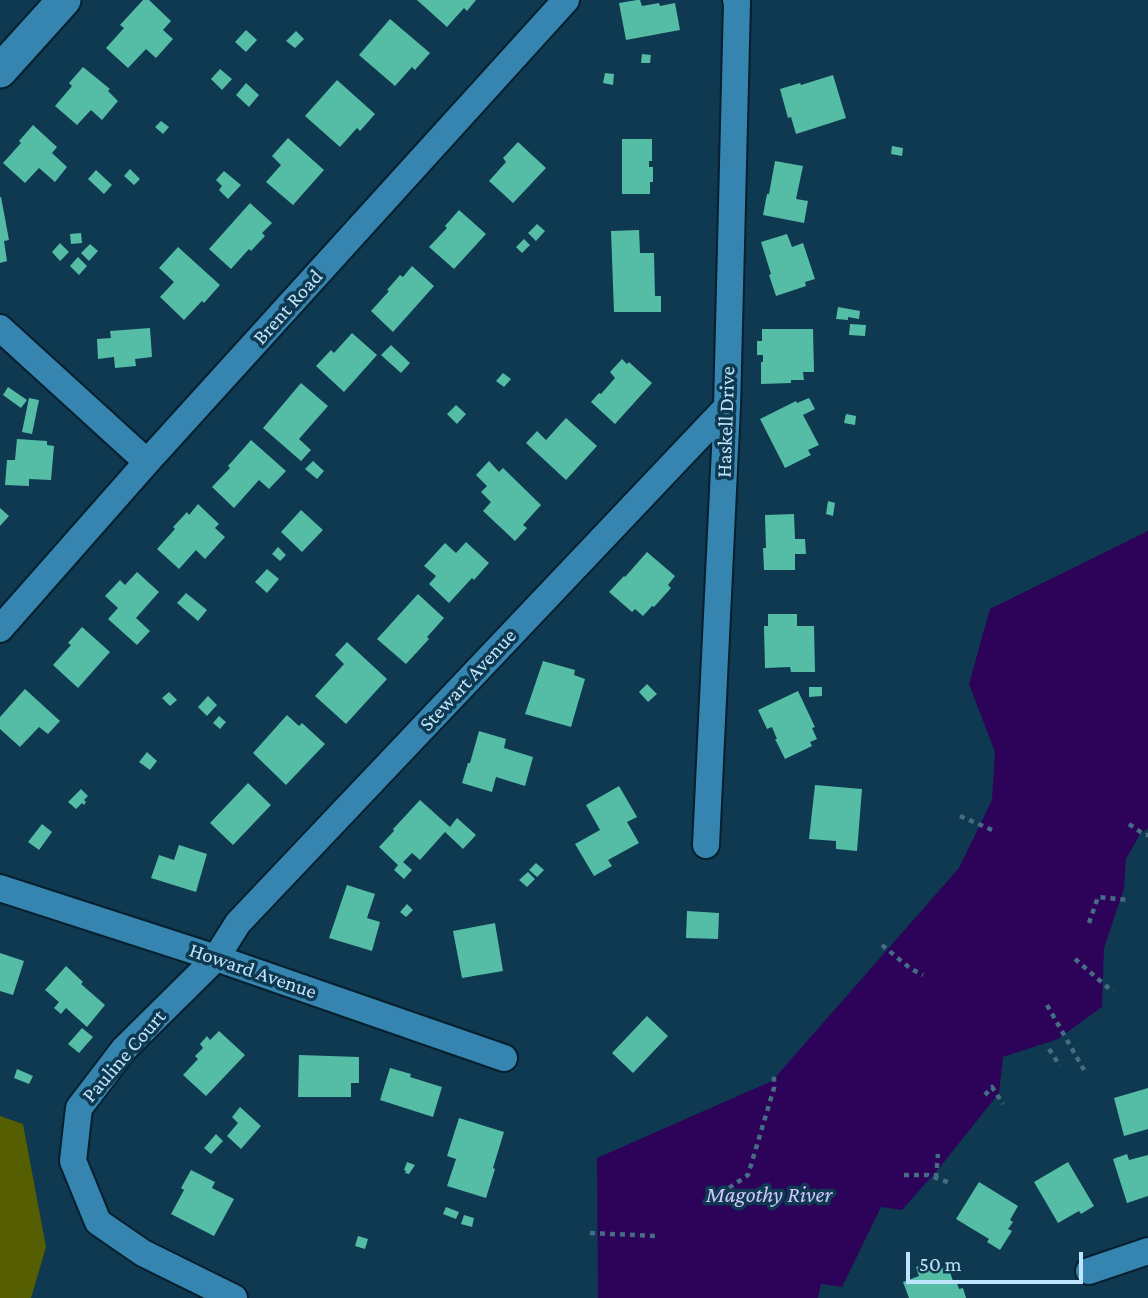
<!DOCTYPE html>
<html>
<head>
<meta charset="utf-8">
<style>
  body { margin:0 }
  #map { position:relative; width:1148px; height:1298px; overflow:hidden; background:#0e3950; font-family:"Crimson Pro",serif }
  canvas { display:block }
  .scale { position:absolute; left:906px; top:1252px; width:177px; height:32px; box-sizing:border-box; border:4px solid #bfe4fd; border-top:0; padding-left:9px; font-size:21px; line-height:24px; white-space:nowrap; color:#bfe4fd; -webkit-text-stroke:5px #0e3950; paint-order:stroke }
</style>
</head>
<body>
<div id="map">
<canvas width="1148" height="1298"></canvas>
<div class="scale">50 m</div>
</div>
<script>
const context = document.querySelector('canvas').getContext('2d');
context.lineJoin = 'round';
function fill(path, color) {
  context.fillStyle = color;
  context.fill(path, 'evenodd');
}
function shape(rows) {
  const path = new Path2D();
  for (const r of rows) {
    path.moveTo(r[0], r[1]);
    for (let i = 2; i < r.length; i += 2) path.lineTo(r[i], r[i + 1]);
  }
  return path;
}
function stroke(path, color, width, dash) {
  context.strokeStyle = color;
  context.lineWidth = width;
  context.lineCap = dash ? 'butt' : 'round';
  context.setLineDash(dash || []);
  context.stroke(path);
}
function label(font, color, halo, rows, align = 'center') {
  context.font = font + ' "Crimson Pro",serif';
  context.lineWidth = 7;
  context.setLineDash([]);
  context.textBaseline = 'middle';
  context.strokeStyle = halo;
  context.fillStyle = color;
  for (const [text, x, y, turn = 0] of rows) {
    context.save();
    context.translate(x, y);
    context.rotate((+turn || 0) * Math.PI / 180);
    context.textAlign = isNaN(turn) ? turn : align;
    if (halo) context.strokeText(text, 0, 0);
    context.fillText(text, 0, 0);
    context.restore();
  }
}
fill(shape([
  [0,1116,23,1124,46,1247,31,1298,0,1298]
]), '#555f01');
fill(shape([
  [1148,531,1148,828,1140,834,1126,859,1124,889,1104,948,1102,1007,1058,1039,1003,1057,999,1093,940,1167,902,1210,881,1207,842,1287,821,1284,818,1298,598,1298,597,1158,772,1081,959,868,992,800,995,752,969,684,990,609]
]), '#2c0359');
fill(shape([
  [143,0,149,0,171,21,163,30,173,39,156,58,146,49,128,68,106,48,124,28,120,25],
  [417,0,476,0,467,11,464,8,447,27],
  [637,0,640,0,642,6,659,3,660,6,675,3,680,30,626,40,619,3],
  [390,19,430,53,415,70,412,67,395,86,359,55],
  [246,30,257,40,246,52,235,42],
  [296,31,304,39,295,48,286,41],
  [642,54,651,55,650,63,641,63],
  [83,67,110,89,108,91,118,101,102,120,91,110,77,125,55,106,72,86,69,83],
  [220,69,232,79,222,90,211,79],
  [605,73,614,74,613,85,603,83],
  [833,75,846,118,796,134,791,117,788,118,780,89,800,83,801,85],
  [337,80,375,114,360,131,357,128,340,147,305,116],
  [246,83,259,95,249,107,236,95],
  [161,121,169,127,163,134,155,127],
  [33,125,57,147,52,153,67,167,55,182,39,168,25,183,3,163,21,143,19,141],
  [288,138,324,170,293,205,266,182,281,165,272,156],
  [622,139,652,139,652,161,649,161,649,167,653,167,653,182,650,182,650,194,622,194],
  [518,142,546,168,513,203,489,181,506,162,503,158],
  [892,146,903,148,902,156,891,154],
  [775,161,803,166,796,199,808,201,804,223,763,215,767,194,769,194],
  [130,169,140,179,134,185,124,176],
  [96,170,112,185,104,194,88,179],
  [224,171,241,185,228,199,219,190,222,186,216,180],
  [0,197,1,197,9,240,4,241,7,261,0,263],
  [250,203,272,223,262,233,265,236,251,251,249,249,231,269,209,249],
  [459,210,486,234,454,269,429,247,447,228,445,226],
  [537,224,545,231,536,241,528,233],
  [639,230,640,253,654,253,655,296,661,296,661,312,614,312,611,231],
  [81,233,82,243,71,244,70,234],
  [787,234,792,247,803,243,815,279,805,282,806,286,776,296,769,275,771,274,761,242],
  [524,239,530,245,522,253,516,247],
  [60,243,69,252,60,261,52,252],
  [90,244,98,251,89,261,81,253],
  [178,247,220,285,204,303,202,301,201,302,184,320,160,297,174,282,159,268],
  [78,257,87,266,79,275,70,266],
  [412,266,434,286,393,332,371,311,389,291,387,290,400,275,403,277],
  [838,307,860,311,859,319,848,317,848,320,836,319],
  [850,324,866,325,865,336,849,335],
  [150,328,152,357,135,359,136,366,115,368,114,357,98,359,97,339,111,338,110,331],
  [762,329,813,329,814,372,803,372,804,380,791,380,791,383,761,384,761,362,763,362,763,355,757,355,757,341,762,341],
  [352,333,377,355,344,392,316,366,331,350,334,353],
  [391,345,410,363,401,373,381,355],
  [622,359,627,364,629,362,630,363,652,383,615,424,591,402,599,393,601,394,615,378,610,372],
  [503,373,511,379,504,387,496,381],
  [301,383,328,406,299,439,311,450,301,461,263,428],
  [8,387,27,400,21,408,3,395],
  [29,398,39,400,32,434,22,432],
  [809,398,815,409,803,415,819,445,808,450,811,455,785,468,760,419,796,401,797,403],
  [456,405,466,414,457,424,447,414],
  [846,414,856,416,855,425,844,423],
  [566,418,597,446,566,480,526,443,537,431,546,440],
  [17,439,47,441,47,445,54,446,51,480,29,479,29,486,5,485,7,460,15,460],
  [251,440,286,471,269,489,259,480,234,508,212,487,230,468,228,466],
  [313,461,324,471,317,479,305,469],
  [489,461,499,472,503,468,541,505,523,525,527,528,515,541,483,511,491,502,481,492,487,486,476,475],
  [828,501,835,503,833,516,826,514],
  [198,504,219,524,215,528,225,537,205,559,196,550,179,569,157,549,175,529,173,527,175,525,187,512,189,515],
  [0,508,9,516,0,526],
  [301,510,323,530,302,552,281,532],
  [794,514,795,539,805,539,806,554,795,554,795,570,764,570,763,548,766,548,765,515],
  [466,542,489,563,474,580,472,578,449,603,429,584,436,576,424,566,445,543,456,553],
  [278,547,286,555,280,561,272,554],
  [647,552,675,576,668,585,671,588,654,607,652,606,643,616,635,609,632,612,609,592,624,576,625,577],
  [267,569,279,579,267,593,255,582],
  [137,572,159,592,136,618,150,631,137,645,108,619,118,608,105,596,120,580,125,585],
  [186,593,207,610,198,621,177,603],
  [418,594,444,618,427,637,429,639,406,664,377,639],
  [768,614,797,614,797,626,814,626,815,672,791,672,790,667,765,668,764,628,764,626,768,626],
  [82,627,110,652,78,688,53,665,71,645,68,643],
  [347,642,387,679,346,724,315,696,344,664,335,655],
  [543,661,575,670,574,675,585,679,571,727,525,714],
  [647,684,657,694,648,702,639,692],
  [809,687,822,687,822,696,809,697],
  [25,689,60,721,48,734,39,727,20,747,0,729,0,717],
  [798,691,815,727,812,728,817,739,810,742,812,746,785,759,775,739,777,739,772,727,767,729,758,710],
  [169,692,177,700,170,706,162,698],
  [208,696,217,705,207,716,198,707],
  [287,715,299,726,302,723,325,744,286,785,253,753],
  [219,716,226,722,220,729,213,723],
  [479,731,506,739,504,748,533,757,525,786,496,777,492,792,462,783,468,763,470,763],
  [147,752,157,761,150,770,139,762],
  [248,783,271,805,233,845,210,823],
  [815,785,862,789,857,851,836,849,836,841,809,839],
  [619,786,637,817,627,822,639,843,608,860,612,866,594,876,575,844,600,830,586,805],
  [81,789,88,796,84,800,86,802,84,805,82,803,76,809,68,802],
  [420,800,450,827,457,818,476,835,463,849,445,832,420,860,412,853,403,862,412,870,404,879,394,870,398,865,379,847,394,831,393,829,395,827],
  [42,824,52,832,39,850,28,842],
  [179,845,207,854,196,892,151,878,159,855,174,860],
  [536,863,544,870,537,877,529,870],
  [528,872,535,879,527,887,519,880],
  [347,885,375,894,367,918,380,922,372,951,329,938],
  [407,904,413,910,406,917,400,912],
  [687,911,719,913,718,939,686,938],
  [495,923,503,971,462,978,453,931],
  [0,953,24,961,13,995,0,991],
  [66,966,83,982,81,984,105,1005,87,1027,66,1008,61,1014,54,1008,59,1002,45,990],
  [647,1016,668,1036,633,1073,612,1053],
  [82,1028,93,1037,79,1053,68,1044],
  [219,1031,245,1055,206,1096,183,1075,198,1059,195,1056,203,1048,200,1044,207,1036,210,1040],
  [299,1055,359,1057,359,1083,351,1083,351,1097,298,1097],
  [390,1068,411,1074,410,1077,442,1087,433,1117,380,1100],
  [17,1069,33,1076,29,1084,14,1078],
  [1148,1088,1148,1129,1124,1136,1114,1098],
  [240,1107,261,1126,241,1149,227,1136,238,1123,232,1117],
  [459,1118,504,1132,493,1168,495,1169,486,1198,447,1186,456,1159,447,1156],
  [216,1134,223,1141,211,1154,204,1148],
  [1127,1154,1129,1160,1148,1155,1148,1196,1127,1203,1113,1159],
  [407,1162,415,1165,409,1174,405,1173,406,1171,404,1170],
  [1068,1162,1094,1206,1081,1214,1079,1211,1058,1223,1034,1182],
  [191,1170,215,1182,212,1188,234,1199,214,1236,171,1214,184,1190,181,1188],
  [979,1182,1018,1206,1010,1220,1013,1222,1008,1229,1012,1231,1000,1250,987,1242,989,1239,956,1219],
  [446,1207,459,1212,456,1219,443,1214],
  [464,1215,474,1218,472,1227,461,1224],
  [358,1236,368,1239,365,1249,355,1246],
  [930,1263,933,1272,948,1266,953,1281,956,1280,959,1289,963,1288,966,1298,909,1298,903,1282,919,1276,916,1267]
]), '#55bda6');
const minor = shape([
  [0,328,147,462],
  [0,629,147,462,566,0],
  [706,845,727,407,737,2,736,0],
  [0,888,216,958,504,1058],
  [1089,1271,1148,1251],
  [234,1298,143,1253,98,1222,73,1161,79,1108,124,1049,216,958,238,923,727,407]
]);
const tertiary = shape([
  [0,71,64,0]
]);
stroke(minor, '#061f2d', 30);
stroke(tertiary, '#061f2d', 37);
stroke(shape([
  [960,816,992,830],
  [1129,824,1145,835,1148,835],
  [1089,923,1098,897,1128,900],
  [882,945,911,969,923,975],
  [1075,959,1113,992],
  [1047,1005,1084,1070],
  [1049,1049,1060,1066],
  [985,1095,992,1087,1003,1104],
  [904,1175,928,1175,950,1183],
  [936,1178,938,1154],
  [729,1188,748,1175,774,1088,774,1074],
  [590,1233,656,1236]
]), '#446d84', 4.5, [5, 5]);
stroke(minor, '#3685b1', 26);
stroke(tertiary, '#3685b1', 33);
label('21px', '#bfe4fd', '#0e3950', [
  ["Brent Road",288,307,-48],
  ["Haskell Drive",726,422,-88],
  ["Stewart Avenue",468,680,-47],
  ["Howard Avenue",253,971,19],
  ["Pauline Court",124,1056,-49]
]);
label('italic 23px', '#d3c4fc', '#0e3950', [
  ["Magothy River",769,1195]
]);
</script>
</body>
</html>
